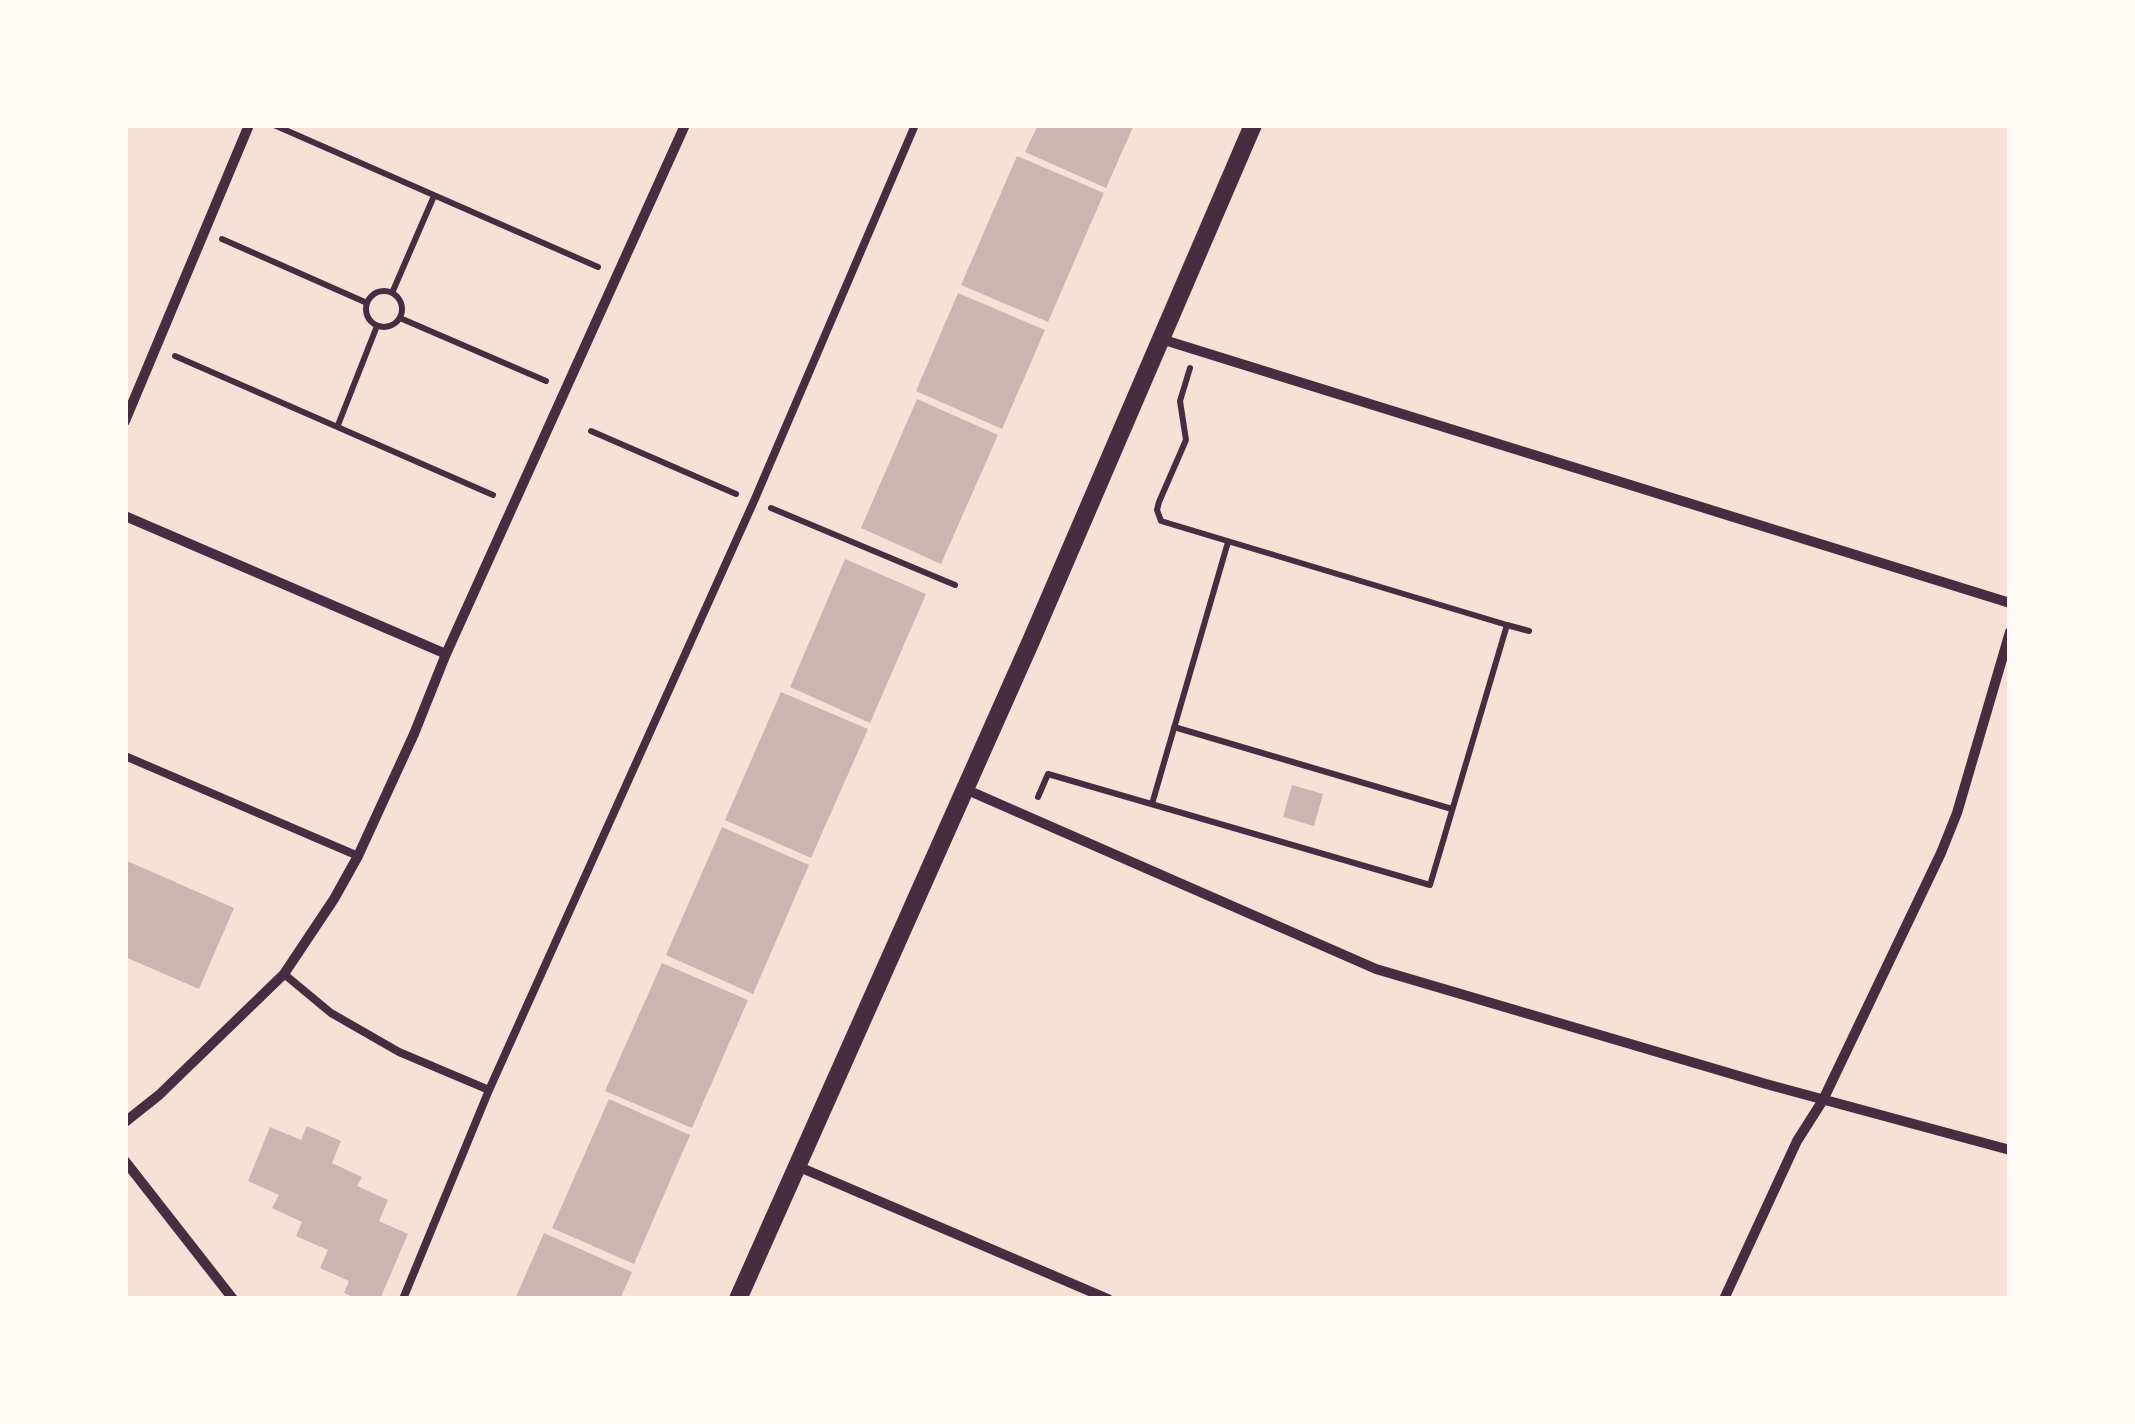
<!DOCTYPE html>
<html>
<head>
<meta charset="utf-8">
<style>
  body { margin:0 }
  #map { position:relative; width:2135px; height:1424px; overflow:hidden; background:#f7e1d7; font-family:"PT Sans Narrow",sans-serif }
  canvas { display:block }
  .frame { position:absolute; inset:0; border:128px solid #fffaf5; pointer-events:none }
</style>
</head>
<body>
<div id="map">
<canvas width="2135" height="1424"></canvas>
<div class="frame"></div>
</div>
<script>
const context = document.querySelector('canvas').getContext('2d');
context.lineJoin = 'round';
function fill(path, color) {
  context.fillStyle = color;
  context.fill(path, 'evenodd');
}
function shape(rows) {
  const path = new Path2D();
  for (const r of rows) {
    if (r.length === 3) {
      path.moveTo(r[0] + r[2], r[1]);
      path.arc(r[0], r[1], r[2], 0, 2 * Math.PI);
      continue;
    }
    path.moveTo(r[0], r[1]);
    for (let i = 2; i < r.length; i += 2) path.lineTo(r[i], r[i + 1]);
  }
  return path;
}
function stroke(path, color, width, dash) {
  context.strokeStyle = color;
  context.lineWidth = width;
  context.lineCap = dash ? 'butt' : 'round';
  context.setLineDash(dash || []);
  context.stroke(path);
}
fill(shape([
  [1038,125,1134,125,1106,188,1025,152],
  [1017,156,1104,193,1048,322,961,285],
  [958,293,1045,330,1002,429,916,391],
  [917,399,998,435,941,564,861,528],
  [845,559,926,594,870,723,790,687],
  [781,692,868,729,811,858,725,820],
  [1292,785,1323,794,1314,826,1283,817],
  [722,827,809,865,753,994,666,955],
  [125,860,234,908,199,989,125,957],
  [662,963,748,1000,692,1128,605,1091],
  [609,1099,690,1135,634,1264,552,1228],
  [307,1126,341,1141,332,1163,362,1177,357,1186,388,1200,379,1221,408,1234,380,1299,358,1299,344,1293,349,1281,320,1268,328,1250,296,1236,302,1222,272,1208,279,1195,248,1181,270,1127,301,1140],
  [544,1233,632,1272,620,1299,515,1299]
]), '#ccb4b1');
stroke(shape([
  [274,125,598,267],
  [222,239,367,303],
  [384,309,18],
  [392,293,434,196],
  [400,318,546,381],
  [175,356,493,495],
  [338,425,377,326],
  [591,431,736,494],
  [771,508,955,585],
  [1507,625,1529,631],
  [1174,727,1452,809],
  [1038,797,1048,774,1430,885,1507,625,1161,521,1157,510,1159,502,1186,440,1180,401,1190,368],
  [1152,804,1228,542]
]), '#4a2c40', 6);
stroke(shape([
  [125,756,358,856],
  [284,974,331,1013,399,1052,489,1090],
  [403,1299,489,1090,754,501,915,125]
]), '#4a2c40', 8);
stroke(shape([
  [1161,339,2010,603],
  [125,421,249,125],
  [125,516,446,654],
  [965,789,1376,969,1766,1084,2010,1150],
  [125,1122,159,1095,284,974,334,899,358,856,414,734,446,654,685,125],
  [125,1161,233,1299],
  [797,1166,1108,1299],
  [1724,1299,1797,1141,1823,1100,1941,853,1957,813,2010,632]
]), '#4a2c40', 10);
stroke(shape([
  [738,1299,1031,641,1253,125]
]), '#4a2c40', 18);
</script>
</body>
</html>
